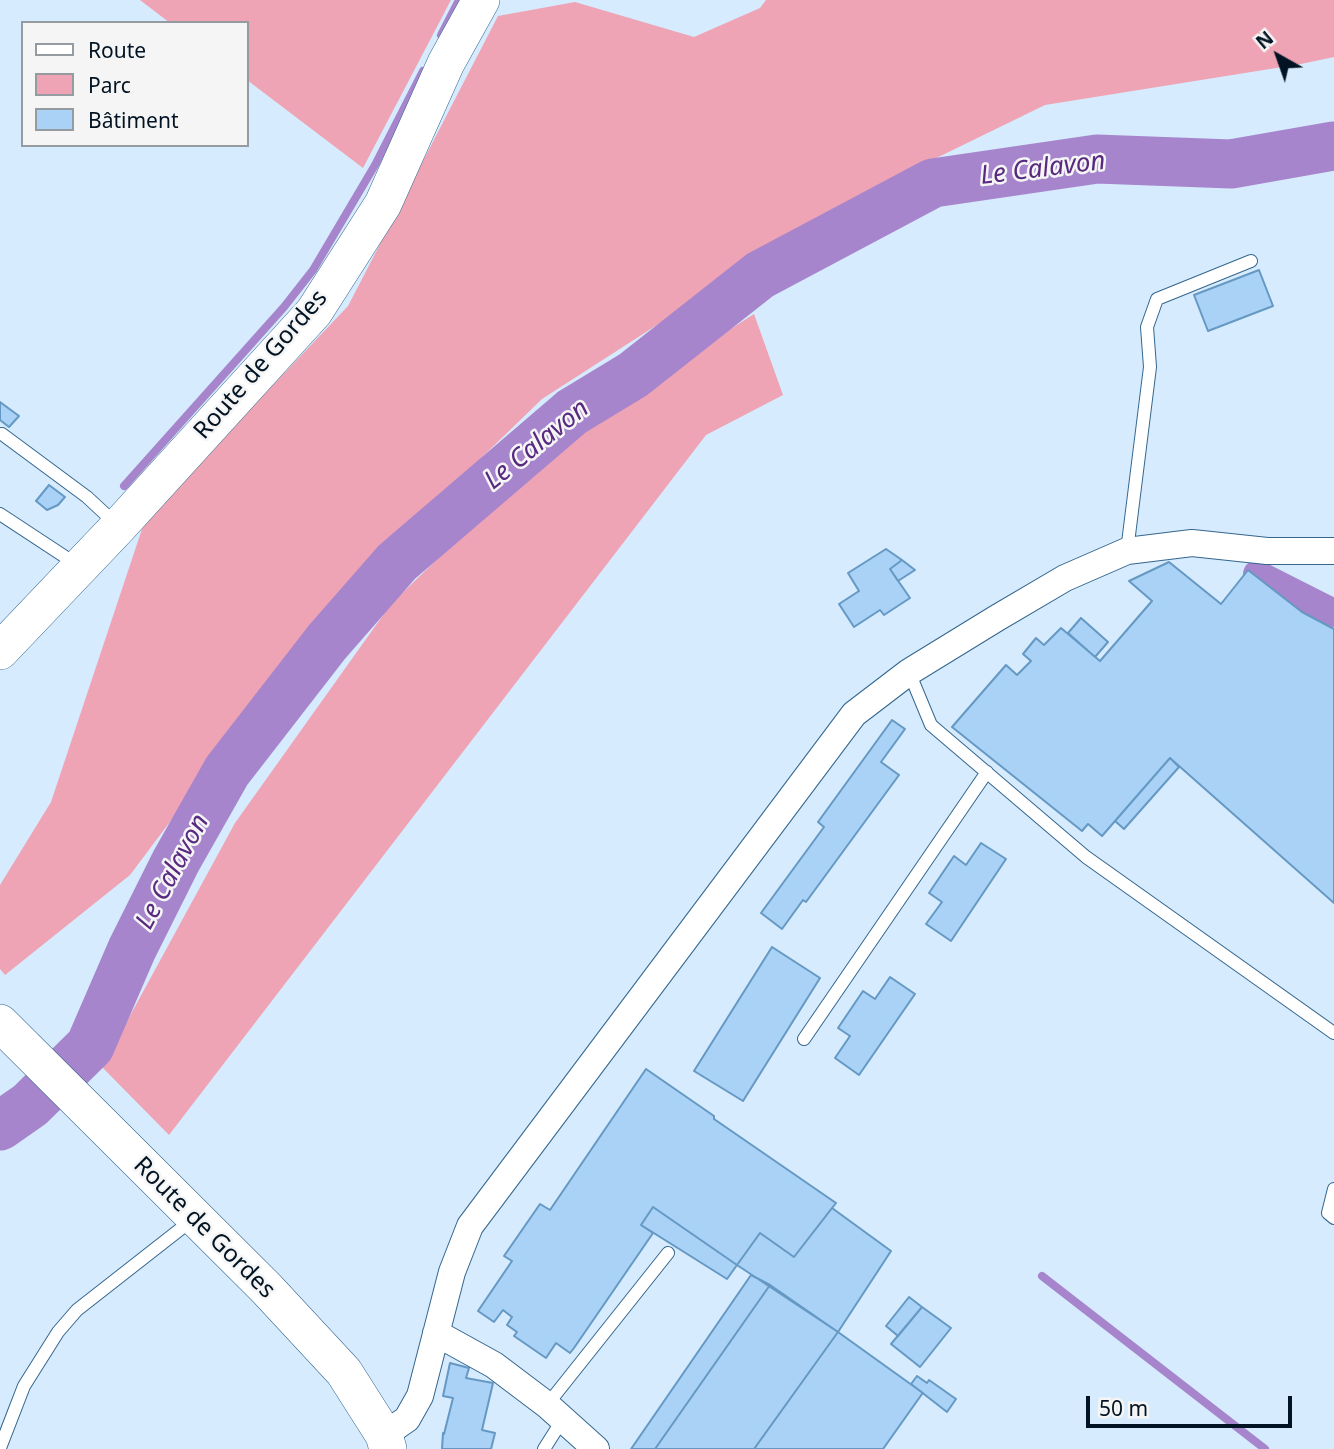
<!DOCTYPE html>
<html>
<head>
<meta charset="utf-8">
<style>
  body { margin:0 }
  #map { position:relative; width:1334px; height:1449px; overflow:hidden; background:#d6ebfd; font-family:"Noto Sans",sans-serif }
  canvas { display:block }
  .legend { position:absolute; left:21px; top:21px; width:228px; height:126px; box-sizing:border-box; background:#f5f5f5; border:2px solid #949ba1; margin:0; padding:9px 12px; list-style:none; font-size:21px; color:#021423 }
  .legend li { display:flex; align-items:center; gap:14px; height:35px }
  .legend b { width:35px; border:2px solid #949ba1 }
  .north { position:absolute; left:1243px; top:21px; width:70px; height:70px; -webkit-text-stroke:5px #f5f5f5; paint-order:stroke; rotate:320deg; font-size:19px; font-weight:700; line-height:28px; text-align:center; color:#021423 }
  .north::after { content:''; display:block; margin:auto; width:24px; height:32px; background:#021423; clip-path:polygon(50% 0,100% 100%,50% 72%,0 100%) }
  .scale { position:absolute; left:1086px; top:1396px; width:206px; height:32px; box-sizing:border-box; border:4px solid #021423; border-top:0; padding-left:9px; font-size:21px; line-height:24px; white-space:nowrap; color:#021423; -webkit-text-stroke:5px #f5f5f5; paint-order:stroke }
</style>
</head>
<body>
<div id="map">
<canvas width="1334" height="1449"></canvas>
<ul class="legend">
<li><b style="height:9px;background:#fff"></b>Route</li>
<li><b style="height:19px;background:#eea4b4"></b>Parc</li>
<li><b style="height:19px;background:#a9d2f6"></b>Bâtiment</li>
</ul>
<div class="north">N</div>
<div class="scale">50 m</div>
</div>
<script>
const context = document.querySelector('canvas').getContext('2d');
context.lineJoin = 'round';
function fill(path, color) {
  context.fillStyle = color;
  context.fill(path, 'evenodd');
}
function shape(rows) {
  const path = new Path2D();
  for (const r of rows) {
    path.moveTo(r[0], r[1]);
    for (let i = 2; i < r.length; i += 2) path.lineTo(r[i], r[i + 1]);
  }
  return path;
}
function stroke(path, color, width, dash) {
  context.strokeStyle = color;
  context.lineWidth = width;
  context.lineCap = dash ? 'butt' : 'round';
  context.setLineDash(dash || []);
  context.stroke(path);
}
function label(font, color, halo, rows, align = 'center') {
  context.font = font + ' "Noto Sans",sans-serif';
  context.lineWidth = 5;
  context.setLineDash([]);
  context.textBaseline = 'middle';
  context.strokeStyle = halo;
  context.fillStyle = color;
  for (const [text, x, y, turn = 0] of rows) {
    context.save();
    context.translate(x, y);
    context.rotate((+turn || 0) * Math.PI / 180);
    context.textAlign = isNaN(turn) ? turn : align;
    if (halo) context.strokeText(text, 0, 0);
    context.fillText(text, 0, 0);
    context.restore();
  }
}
fill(shape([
  [140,0,451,0,363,168,247,80,247,23,170,23],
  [766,0,1334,0,1334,57,1301,64,1045,105,922,165,702,296,542,399,341,594,130,875,5,975,0,969,0,885,51,802,145,520,348,306,498,16,575,2,694,37,760,8],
  [754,314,783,395,706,435,169,1135,102,1067,235,823,391,604,564,436]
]), '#eea4b4');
stroke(shape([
  [441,35,459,0],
  [124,486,284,307,313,270,375,165,423,71],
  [1042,1276,1265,1449]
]), '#a685cd', 8);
stroke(shape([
  [1257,574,1334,613]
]), '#a685cd', 28);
stroke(shape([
  [0,1126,30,1105,90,1046,132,949,176,861,227,771,327,642,397,562,572,412,633,375,760,275,933,183,1097,159,1231,164,1334,146]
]), '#a685cd', 49);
const building = shape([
  [1259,270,1273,306,1208,331,1194,295,1259,270],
  [0,402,19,416,9,427,0,420,0,402],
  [49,485,65,497,58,505,47,510,36,501,49,485],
  [886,549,902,560,890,569,910,598,884,615,880,610,854,627,839,604,859,591,848,573,886,549],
  [902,560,915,570,898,581,890,569,902,560],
  [1169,562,1221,604,1248,570,1302,612,1334,629,1334,903,1170,758,1102,836,1088,824,1082,831,952,727,1006,665,1017,675,1031,661,1023,654,1036,638,1044,645,1061,628,1100,661,1152,601,1129,581,1169,562],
  [1081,618,1108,642,1095,657,1068,633,1081,618],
  [892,720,905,729,881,762,899,775,806,902,803,900,782,929,761,913,824,827,818,822,892,720],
  [1170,758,1179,767,1124,829,1115,821,1170,758],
  [981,843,1006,859,951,941,926,924,942,902,929,893,954,856,966,865,981,843],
  [772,947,820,978,743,1101,694,1071,772,947],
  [890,977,915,994,859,1075,835,1058,850,1036,838,1028,863,991,875,999,890,977],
  [646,1069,714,1116,714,1119,836,1203,794,1257,760,1233,737,1265,653,1207,641,1225,653,1233,574,1348,570,1353,556,1343,546,1358,514,1336,517,1332,507,1325,512,1317,503,1310,494,1322,478,1311,512,1261,504,1256,540,1204,550,1210,646,1069],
  [653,1207,737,1265,727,1279,641,1225,653,1207],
  [832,1208,891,1251,838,1332,737,1265,760,1233,794,1257,832,1208],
  [751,1275,770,1285,655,1449,631,1449,751,1275],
  [770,1285,838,1332,754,1449,655,1449,770,1285],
  [909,1297,922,1307,898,1336,886,1326,909,1297],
  [922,1307,951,1328,920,1367,891,1344,922,1307],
  [838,1332,923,1393,922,1394,883,1449,754,1449,838,1332],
  [450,1363,469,1368,466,1378,493,1383,482,1430,495,1433,491,1449,442,1449,443,1433,444,1434,453,1398,443,1396,450,1363],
  [917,1376,927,1383,929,1380,956,1399,947,1412,911,1384,917,1376]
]);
fill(building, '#a9d2f6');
stroke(building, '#6598c3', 2);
const lane = shape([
  [2,434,87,497,116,524],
  [0,514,79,566],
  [1127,551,1150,367,1147,327,1157,299,1251,261],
  [909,672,931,725,1086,857,1334,1033],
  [804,1039,987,772],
  [1334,1189,1328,1213,1334,1218],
  [547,1405,668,1253],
  [0,1448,24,1386,58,1332,77,1310,192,1220],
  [544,1449,563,1419]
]);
const street = shape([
  [436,1333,494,1365,547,1405,596,1449],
  [384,1435,407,1419,420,1396,452,1272,470,1226,854,714,909,672,997,618,1065,578,1127,551,1192,543,1267,551,1334,551]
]);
const secondary = shape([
  [0,651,119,526,314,312,383,204,446,63,481,0],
  [0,1023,266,1288,344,1372,384,1435,388,1449]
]);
stroke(lane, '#34668e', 14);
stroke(street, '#34668e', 28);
stroke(secondary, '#34668e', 38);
stroke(lane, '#fff', 12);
stroke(street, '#fff', 26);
stroke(secondary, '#fff', 37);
label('24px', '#021423', '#f5f5f5', [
  ["Route de Gordes",261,365,-49],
  ["Route de Gordes",204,1228,45]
]);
label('italic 26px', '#57297f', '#f5f5f5', [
  ["Le Calavon",1043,169,-7],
  ["Le Calavon",537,445,-39],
  ["Le Calavon",173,872,-62]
]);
</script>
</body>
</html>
